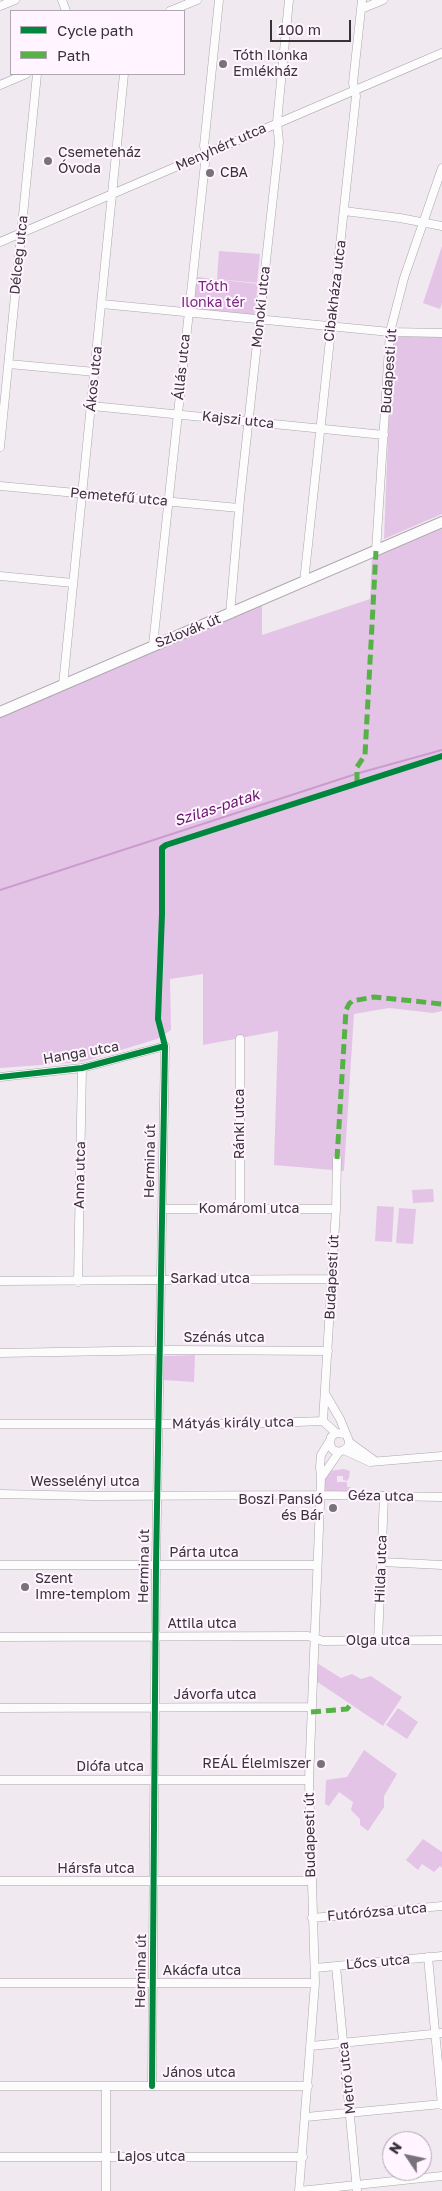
<!DOCTYPE html>
<html>
<head>
<meta charset="utf-8">
<style>
  body { margin:0 }
  #map { position:relative; width:442px; height:2191px; overflow:hidden; background:#f0e9f0; font-family:"Golos Text",sans-serif }
  canvas { display:block }
  .legend { position:absolute; left:10px; top:10px; width:175px; height:65px; box-sizing:border-box; background:#fff4ff; border:1px solid #afa7af; margin:0; padding:6px 9px; list-style:none; font-size:15px; color:#383338 }
  .legend li { display:flex; align-items:center; gap:10px; height:25px }
  .legend b { width:25px; border:1px solid #afa7af }
  .north { position:absolute; left:382px; top:2131px; width:50px; height:50px; box-sizing:border-box; background:#fff4ff; border:1px solid #afa7af; border-radius:50%; rotate:304deg; font-size:14px; font-weight:700; line-height:20px; text-align:center; color:#383338 }
  .north::after { content:''; display:block; margin:auto; width:18px; height:22px; background:#787378; clip-path:polygon(50% 0,100% 100%,50% 72%,0 100%) }
  .scale { position:absolute; left:270px; top:20px; width:81px; height:22px; box-sizing:border-box; border:2px solid #383338; border-top:0; padding-left:6px; font-size:15px; line-height:18px; white-space:nowrap; color:#383338; -webkit-text-stroke:4px #fff4ff; paint-order:stroke }
</style>
</head>
<body>
<div id="map">
<canvas width="442" height="2191"></canvas>
<ul class="legend">
<li><b style="height:6px;background:#00873e"></b>Cycle path</li>
<li><b style="height:6px;background:#56b246"></b>Path</li>
</ul>
<div class="north">N</div>
<div class="scale">100 m</div>
</div>
<script>
const context = document.querySelector('canvas').getContext('2d');
context.lineJoin = 'round';
function fill(path, color) {
  context.fillStyle = color;
  context.fill(path, 'evenodd');
}
function shape(rows) {
  const path = new Path2D();
  for (const r of rows) {
    path.moveTo(r[0], r[1]);
    for (let i = 2; i < r.length; i += 2) path.lineTo(r[i], r[i + 1]);
  }
  return path;
}
function stroke(path, color, width, dash) {
  context.strokeStyle = color;
  context.lineWidth = width;
  context.lineCap = dash ? 'butt' : 'round';
  context.setLineDash(dash || []);
  context.stroke(path);
}
function label(font, color, halo, rows, align = 'center') {
  context.font = font + ' "Golos Text",sans-serif';
  context.lineWidth = 4;
  context.setLineDash([]);
  context.textBaseline = 'middle';
  context.strokeStyle = halo;
  context.fillStyle = color;
  for (const [text, x, y, turn = 0] of rows) {
    context.save();
    context.translate(x, y);
    context.rotate((+turn || 0) * Math.PI / 180);
    context.textAlign = isNaN(turn) ? turn : align;
    if (halo) context.strokeText(text, 0, 0);
    context.fillText(text, 0, 0);
    context.restore();
  }
}
fill(shape([
  [442,246,442,303,440,309,423,303],
  [219,251,260,254,257,283,217,279],
  [197,277,258,284,254,316,192,309],
  [392,333,442,335,442,514,384,539],
  [442,524,442,1011,433,1013,389,1008,354,1014,344,1171,274,1165,278,1031,203,1045,203,974,170,979,171,1030,157,1039,82,1062,0,1068,0,715,262,603,262,635,370,599,372,555],
  [433,1189,434,1202,413,1203,412,1190],
  [377,1206,394,1207,392,1242,375,1241],
  [399,1208,416,1209,413,1244,396,1243],
  [195,1355,194,1382,163,1380,164,1356],
  [344,1469,350,1471,349,1478,347,1481,343,1480,343,1476,337,1476,337,1482,347,1482,347,1487,351,1487,348,1491,324,1492,323,1477,328,1471],
  [317,1663,341,1678,352,1674,361,1679,371,1676,402,1697,383,1726,316,1681],
  [398,1708,418,1722,407,1739,386,1725],
  [364,1750,397,1774,384,1796,384,1807,368,1831,360,1825,360,1819,351,1810,353,1802,339,1792,329,1806,325,1804,326,1780,347,1777],
  [423,1839,442,1852,442,1868,440,1866,434,1872,422,1864,418,1870,406,1860]
]), '#e4c4e6');
stroke(shape([
  [0,890,359,773,442,750]
]), '#cc9bce', 2);
const minor = shape([
  [62,0,66,11],
  [0,6,15,0],
  [361,9,383,0],
  [170,11,197,0],
  [0,85,26,74],
  [344,211,400,218,442,226],
  [0,242,442,53],
  [102,304,390,332,442,333],
  [9,364,95,372],
  [92,406,384,435],
  [0,447,37,74],
  [0,486,239,508],
  [376,551,390,332,404,278,442,168],
  [0,576,73,583],
  [304,582,356,96,353,83,362,0],
  [230,614,240,499,279,142,277,122,289,0],
  [153,645,206,154,204,146,219,0],
  [63,685,124,74],
  [0,1077,82,1068,165,1046,156,1565,152,2086],
  [162,1209,336,1209],
  [240,1209,240,1039],
  [0,1281,330,1279],
  [78,1282,82,1068],
  [0,1353,173,1350,328,1351],
  [326,1395,340,1419,349,1441,348,1447,344,1450,339,1452,333,1450,330,1445,331,1437,336,1433,345,1434],
  [323,1421,336,1209,337,1159],
  [0,1424,244,1424,323,1421,336,1433],
  [349,1442,375,1461],
  [344,1450,370,1462,442,1456],
  [321,1478,339,1452],
  [0,1494,94,1496,322,1495,442,1497],
  [382,1562,442,1565],
  [0,1565,317,1565],
  [0,1637,308,1636,323,1641,442,1640],
  [378,1641,384,1496],
  [0,1708,311,1707],
  [0,1780,309,1780],
  [0,1881,311,1881],
  [312,1918,442,1906],
  [428,1957,442,2105],
  [336,1966,357,2191],
  [315,1968,442,1956],
  [0,1983,315,1983],
  [311,2046,442,2033],
  [0,2086,308,2086],
  [306,2117,442,2104],
  [0,2157,303,2157],
  [106,2191,106,2086],
  [299,2191,315,1983,309,1780,321,1478,320,1467,321,1455,329,1442],
  [299,2191,442,2176]
]);
const major = shape([
  [0,712,442,522]
]);
stroke(minor, '#aba6ab', 9);
stroke(major, '#aba6ab', 12);
stroke(minor, '#fdfcfd', 8);
stroke(major, '#fdfcfd', 10);
stroke(shape([
  [357,782,357,767,365,755,376,551],
  [337,1159,346,1010,349,1004,352,1001,374,997,442,1004],
  [311,1712,347,1709,351,1704]
]), '#56b246', 5, [10, 5]);
stroke(shape([
  [0,1077,82,1068,165,1046],
  [152,2086,156,1565,165,1046,158,1019,162,914,162,848,166,845,442,756]
]), '#00873e', 6);
for (const [x, y, r, color] of [
  [223,64,5,"#787378"],
  [48,161,5,"#787378"],
  [210,173,5,"#787378"],
  [333,1508,5,"#787378"],
  [25,1587,5,"#787378"],
  [321,1764,5,"#787378"]
]) {
  const dot = new Path2D();
  dot.arc(x, y, r, 0, 2 * Math.PI);
  context.fillStyle = color;
  context.fill(dot);
  stroke(dot, '#fff4ff', 2);
}
label('14px', '#383338', '#fff4ff', [
  ["Tóth Ilonka",233,56],
  ["Emlékház",233,72],
  ["Csemeteház",58,153],
  ["Óvoda",58,169],
  ["CBA",220,173],
  ["Boszi Pansió",323,1500,"right"],
  ["és Bár",323,1516,"right"],
  ["Szent",35,1579],
  ["Imre-templom",35,1595],
  ["REÁL Élelmiszer",311,1764,"right"]
], 'left');
label('14px', '#383338', '#fff4ff', [
  ["Menyhért utca",221,147,-24],
  ["Délceg utca",19,255,-84],
  ["Cibakháza utca",335,291,-83],
  ["Monoki utca",261,307,-84],
  ["Állás utca",182,367,-84],
  ["Budapesti út",389,371,-86],
  ["Ákos utca",94,379,-84],
  ["Kajszi utca",238,420,6],
  ["Pemetefű utca",119,497,5],
  ["Szlovák út",188,631,-22],
  ["Hanga utca",81,1053,-10],
  ["Ránki utca",240,1124,-90],
  ["Hermina út",150,1161,-89],
  ["Anna utca",80,1175,-89],
  ["Komáromi utca",249,1209],
  ["Budapesti út",332,1277,-87],
  ["Sarkad utca",210,1279],
  ["Szénás utca",224,1338],
  ["Mátyás király utca",233,1423,-1],
  ["Wesselényi utca",85,1482],
  ["Géza utca",381,1496,1],
  ["Párta utca",204,1553],
  ["Hermina út",144,1566,-89],
  ["Hilda utca",381,1569,-88],
  ["Attila utca",202,1624],
  ["Olga utca",378,1641],
  ["Jávorfa utca",215,1695],
  ["Diófa utca",110,1767],
  ["Budapesti út",310,1835,-91],
  ["Hársfa utca",96,1869],
  ["Futórózsa utca",377,1912,-5],
  ["Lőcs utca",378,1962,-5],
  ["Hermina út",141,1971,-89],
  ["Akácfa utca",202,1971],
  ["János utca",199,2073],
  ["Metró utca",347,2078,-96],
  ["Lajos utca",151,2157]
]);
label('14px', '#76257a', '#fff4ff', [
  ["Tóth",213,287],
  ["Ilonka tér",213,303]
]);
label('italic 15px', '#67136c', '#fff4ff', [
  ["Szilas-patak",217,808,-18]
]);
</script>
</body>
</html>
